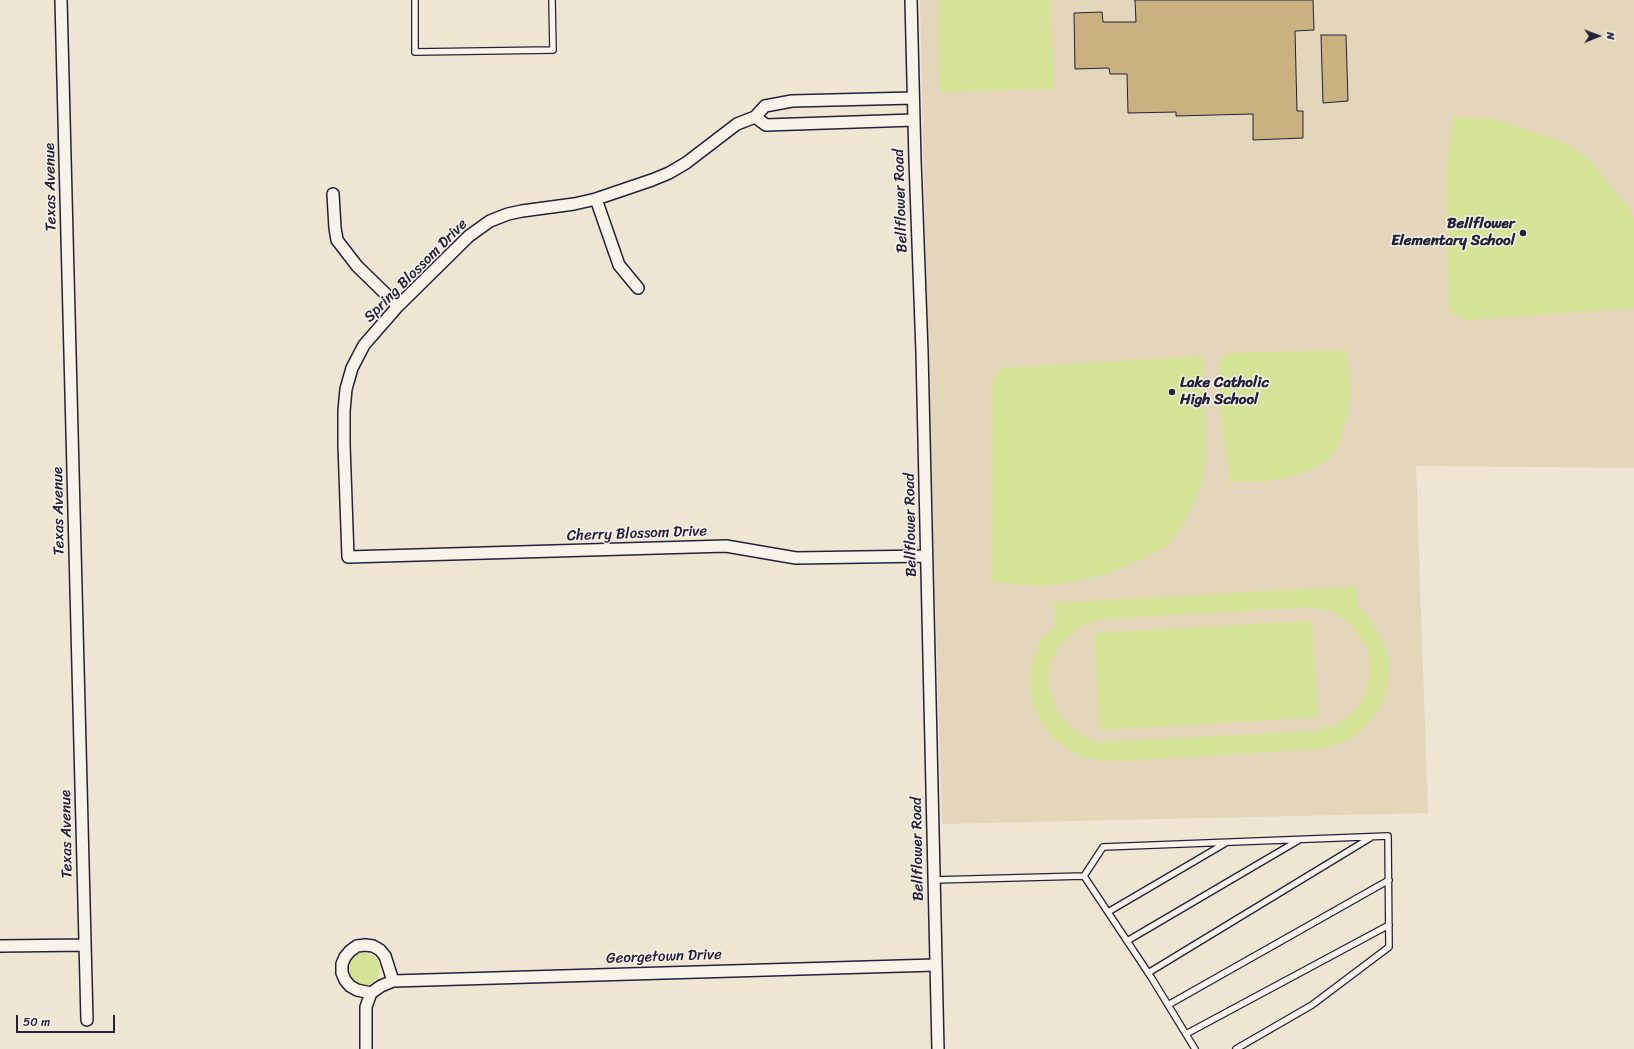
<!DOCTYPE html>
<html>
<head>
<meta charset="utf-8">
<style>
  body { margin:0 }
  #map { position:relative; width:1634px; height:1049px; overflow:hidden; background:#eee6d3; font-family:Sriracha,sans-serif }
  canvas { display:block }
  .north { position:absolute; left:1578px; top:16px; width:40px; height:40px; -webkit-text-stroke:3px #f7f3e8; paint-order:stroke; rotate:89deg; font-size:11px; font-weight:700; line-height:16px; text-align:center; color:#22223b }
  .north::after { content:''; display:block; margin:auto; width:14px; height:18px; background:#22223b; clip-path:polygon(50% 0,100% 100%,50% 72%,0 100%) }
  .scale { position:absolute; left:16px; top:1015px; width:99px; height:18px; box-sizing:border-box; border:2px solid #22223b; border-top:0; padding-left:5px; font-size:12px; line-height:14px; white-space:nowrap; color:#22223b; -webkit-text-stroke:3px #f7f3e8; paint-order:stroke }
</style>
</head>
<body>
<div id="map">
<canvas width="1634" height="1049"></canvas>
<div class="north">N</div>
<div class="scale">50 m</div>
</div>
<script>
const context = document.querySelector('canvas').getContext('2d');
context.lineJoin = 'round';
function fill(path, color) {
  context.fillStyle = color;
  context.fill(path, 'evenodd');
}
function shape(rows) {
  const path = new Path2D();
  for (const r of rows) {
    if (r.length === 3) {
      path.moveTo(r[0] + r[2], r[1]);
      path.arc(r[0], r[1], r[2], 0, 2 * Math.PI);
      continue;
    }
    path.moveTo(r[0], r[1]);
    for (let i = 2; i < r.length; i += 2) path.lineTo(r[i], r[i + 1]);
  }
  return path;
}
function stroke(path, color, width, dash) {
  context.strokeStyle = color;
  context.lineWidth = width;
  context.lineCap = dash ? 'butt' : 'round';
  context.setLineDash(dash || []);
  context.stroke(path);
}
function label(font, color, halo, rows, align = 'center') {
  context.font = font + ' Sriracha,sans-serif';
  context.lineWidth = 3;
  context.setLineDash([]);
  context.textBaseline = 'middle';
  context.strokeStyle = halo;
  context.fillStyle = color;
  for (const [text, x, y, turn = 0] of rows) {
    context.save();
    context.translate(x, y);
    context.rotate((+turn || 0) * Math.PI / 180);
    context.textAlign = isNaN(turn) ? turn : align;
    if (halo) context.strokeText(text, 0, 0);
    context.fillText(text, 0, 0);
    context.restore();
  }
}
fill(shape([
  [920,0,1634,0,1634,468,1416,466,1428,813,942,824,927,319]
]), '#e3d6ba');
fill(shape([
  [938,0,1050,0,1054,89,940,92],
  [1453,117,1493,119,1561,141,1590,160,1630,210,1634,220,1634,308,1466,320,1449,311,1446,175],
  [1346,350,1350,380,1350,395,1348,412,1339,444,1330,458,1319,465,1302,473,1285,478,1262,482,1230,482,1219,404,1220,361,1228,353],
  [1203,356,1206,453,1202,483,1192,507,1182,526,1167,546,1136,562,1107,574,1072,582,1042,586,992,582,993,380,1002,368],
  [1356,586,1357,606,1369,617,1384,644,1389,661,1388,683,1383,702,1369,722,1355,736,1338,744,1321,749,1117,761,1099,760,1086,758,1071,751,1058,741,1047,730,1039,718,1033,702,1030,682,1031,668,1039,643,1055,624,1055,603],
  [1312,607,1330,611,1344,618,1355,630,1367,647,1370,665,1370,680,1364,696,1358,707,1348,717,1335,725,1318,731,1099,742,1085,737,1073,730,1063,720,1055,707,1050,692,1049,674,1052,660,1058,648,1067,638,1077,629,1090,623,1103,619],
  [1312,621,1318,717,1100,730,1094,633],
  [364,969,16]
]), '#d5e396');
const building = shape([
  [1135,0,1313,0,1314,30,1295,31,1297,111,1303,111,1303,138,1253,140,1253,114,1176,116,1176,112,1128,113,1127,74,1110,74,1109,68,1075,69,1074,13,1102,12,1103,22,1136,22,1135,0],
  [1321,35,1346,35,1348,101,1323,103,1321,35]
]);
fill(building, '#c9b180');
stroke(building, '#22223b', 1);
const lane = shape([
  [415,0,415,52,553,50,552,0],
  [1084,876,1103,847,1388,836,1389,947,1312,1005,1236,1049],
  [1084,876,1151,977,1195,1049],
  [934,880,1084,876],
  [1108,912,1224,844],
  [1127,941,1299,840],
  [1148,973,1370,838],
  [1168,1005,1389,880],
  [1186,1034,1389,925]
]);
const street = shape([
  [61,0,87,1020],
  [911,0,915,160,922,352,938,1049],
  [913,98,792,101,765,106,755,117,766,125,914,120],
  [755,117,737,124,686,163,669,173,652,180,596,199,574,204,522,211,508,214,490,221,469,236,398,306,364,345,352,368,346,389,344,411,344,445,348,557,726,546,796,558,926,556],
  [333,194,335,228,337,240,357,266,398,306],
  [596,199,619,265,638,288],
  [365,945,373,946,380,950,385,956,393,981,381,986,371,993,357,990,350,986,345,980,342,973,342,964,345,957,350,951,357,946,365,945],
  [0,946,85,945],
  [393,981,935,965],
  [366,1049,366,1007,371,993]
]);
stroke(lane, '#22223b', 8);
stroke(street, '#22223b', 14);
stroke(lane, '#f7f3e8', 5.5);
stroke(street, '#f7f3e8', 11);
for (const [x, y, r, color] of [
  [1523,233,4,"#22223b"],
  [1172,392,4,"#22223b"]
]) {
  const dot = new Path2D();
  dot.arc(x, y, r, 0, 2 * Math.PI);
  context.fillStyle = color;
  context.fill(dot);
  stroke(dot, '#f7f3e8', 1.5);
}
label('15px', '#22223b', '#f7f3e8', [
  ["Texas Avenue",51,187,-91],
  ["Bellflower Road",901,201,-92],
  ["Spring Blossom Drive",416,271,-45],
  ["Texas Avenue",59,511,-91],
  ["Bellflower Road",911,525,-91],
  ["Cherry Blossom Drive",637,534,-2],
  ["Texas Avenue",67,834,-91],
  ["Bellflower Road",918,849,-91],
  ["Georgetown Drive",664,957,-2]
]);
label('bold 15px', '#22223b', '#f7f3e8', [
  ["Bellflower",1515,224],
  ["Elementary School",1515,241],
  ["Lake Catholic",1180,383,"left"],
  ["High School",1180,400,"left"]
], 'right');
</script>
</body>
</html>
